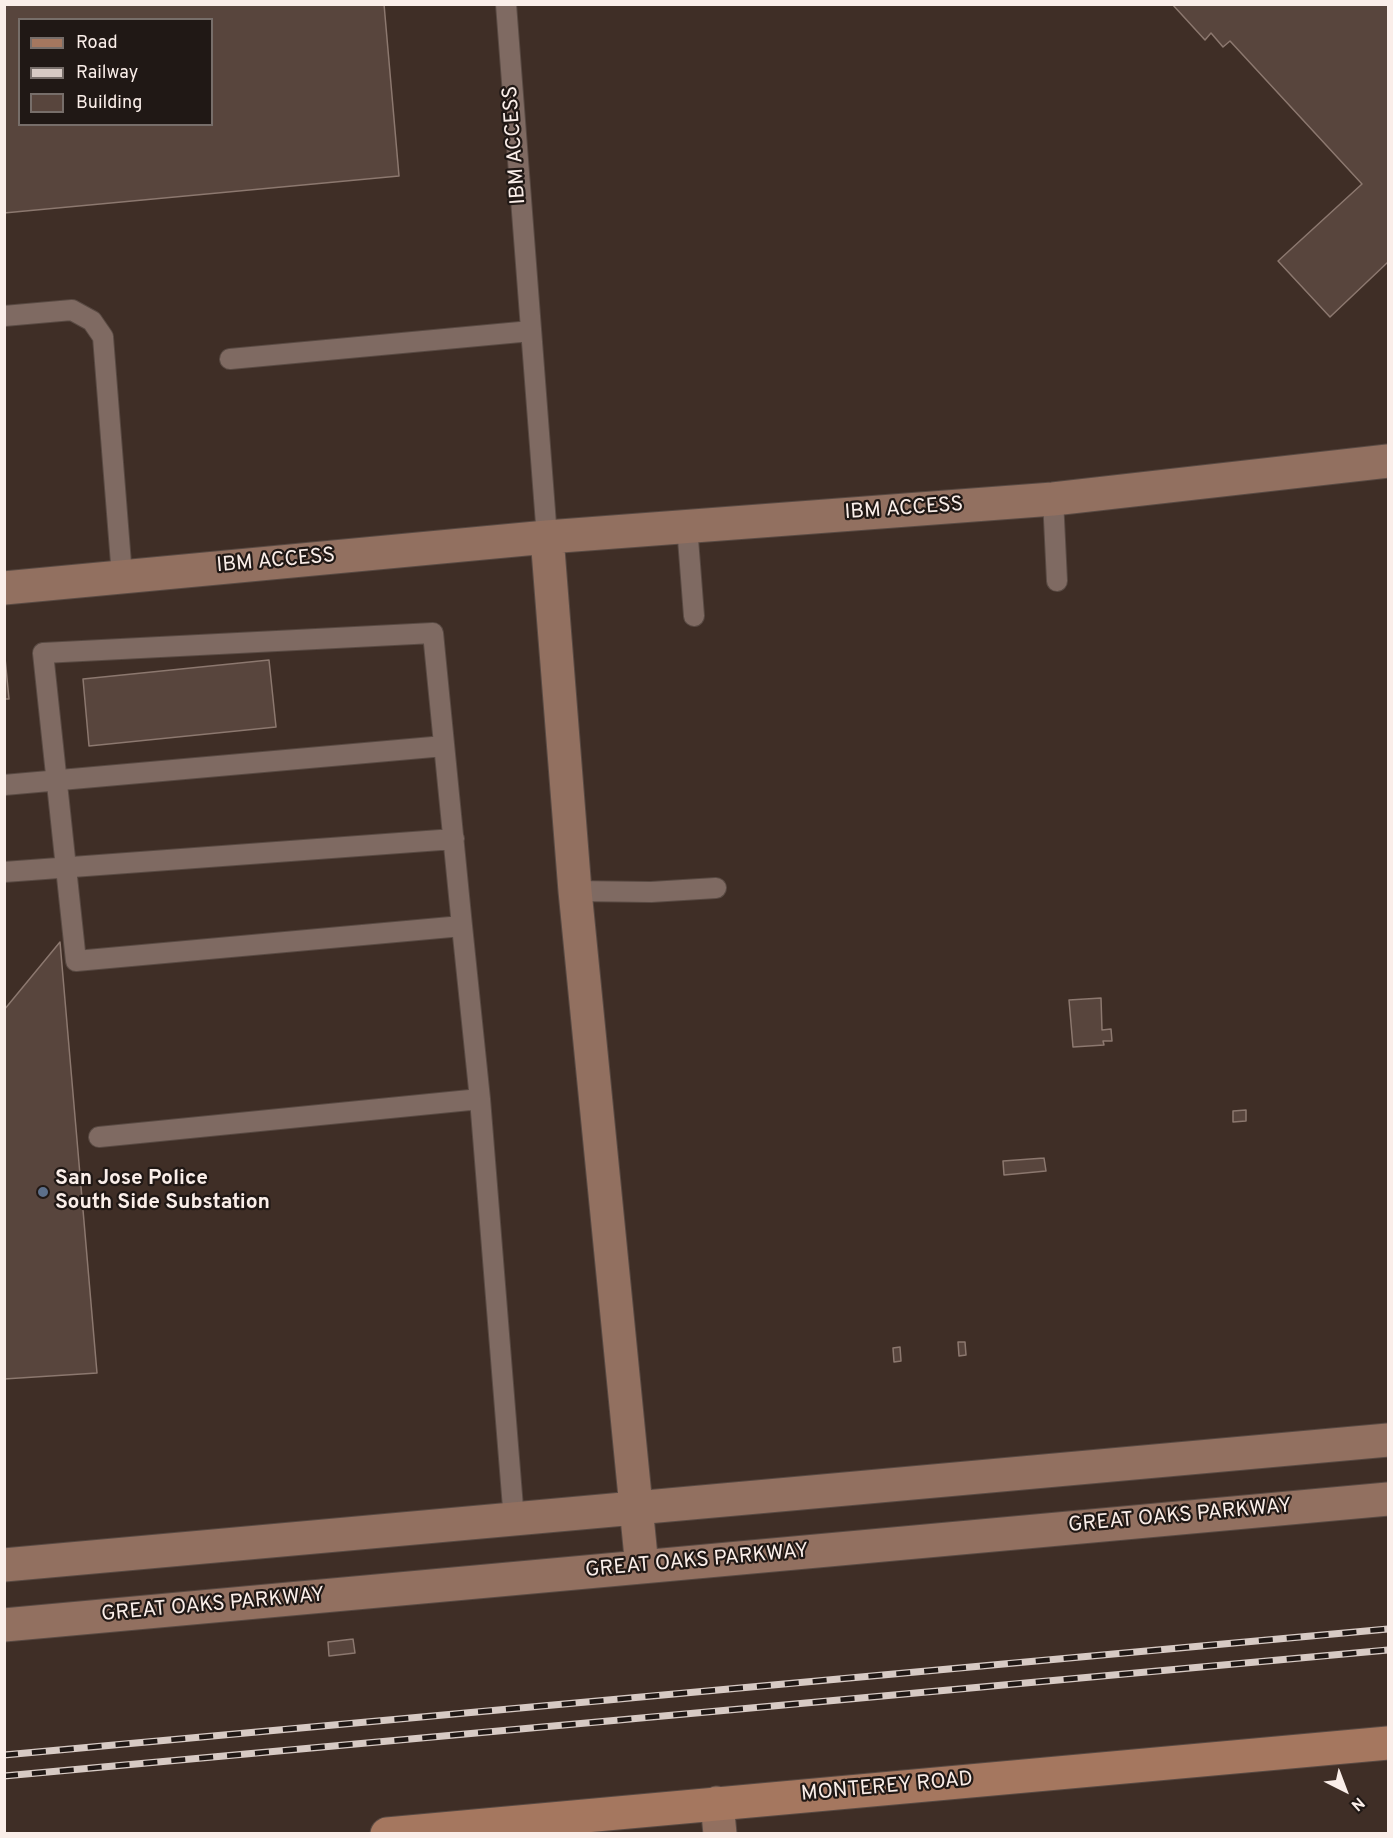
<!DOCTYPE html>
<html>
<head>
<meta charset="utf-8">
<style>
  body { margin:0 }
  #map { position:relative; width:1393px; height:1838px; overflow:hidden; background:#3f2e26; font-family:Overpass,sans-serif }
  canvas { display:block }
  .frame { position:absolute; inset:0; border:6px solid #faeee9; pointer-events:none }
  .legend { position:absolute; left:18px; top:18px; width:195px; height:108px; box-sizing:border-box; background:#201815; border:2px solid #776e6a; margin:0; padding:8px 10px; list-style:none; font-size:18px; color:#faeee9 }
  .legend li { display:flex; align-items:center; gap:12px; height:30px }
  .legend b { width:30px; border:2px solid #776e6a }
  .north { position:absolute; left:1315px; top:1760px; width:60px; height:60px; -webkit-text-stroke:4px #201815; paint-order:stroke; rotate:138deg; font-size:16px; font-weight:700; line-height:24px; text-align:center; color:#faeee9 }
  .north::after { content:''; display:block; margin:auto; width:21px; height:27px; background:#faeee9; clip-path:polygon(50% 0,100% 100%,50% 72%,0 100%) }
</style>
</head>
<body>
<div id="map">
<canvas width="1393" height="1838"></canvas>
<div class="frame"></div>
<ul class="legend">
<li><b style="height:8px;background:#a5775f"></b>Road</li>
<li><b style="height:8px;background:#d7cac4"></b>Railway</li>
<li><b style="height:16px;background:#58453d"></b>Building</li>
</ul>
<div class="north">N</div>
</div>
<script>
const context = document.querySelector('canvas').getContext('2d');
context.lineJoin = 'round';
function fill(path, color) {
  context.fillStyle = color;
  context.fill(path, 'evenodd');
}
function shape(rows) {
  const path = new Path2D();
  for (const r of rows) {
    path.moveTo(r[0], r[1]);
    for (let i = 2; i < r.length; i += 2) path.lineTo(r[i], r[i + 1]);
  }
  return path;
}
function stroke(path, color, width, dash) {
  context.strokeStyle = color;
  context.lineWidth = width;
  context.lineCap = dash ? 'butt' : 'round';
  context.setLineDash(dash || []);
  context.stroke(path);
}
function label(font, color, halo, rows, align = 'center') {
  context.font = font + ' Overpass,sans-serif';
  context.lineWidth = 4.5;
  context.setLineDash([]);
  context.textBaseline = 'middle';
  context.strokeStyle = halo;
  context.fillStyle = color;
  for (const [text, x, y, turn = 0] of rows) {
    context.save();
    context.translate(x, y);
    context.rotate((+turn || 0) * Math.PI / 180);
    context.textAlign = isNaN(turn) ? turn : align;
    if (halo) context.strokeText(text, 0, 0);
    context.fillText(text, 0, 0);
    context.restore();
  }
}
const building = shape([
  [4,4,384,4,399,176,4,213,4,4],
  [20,20,212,20,212,124,20,124,20,20],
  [1172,4,1388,4,1388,262,1330,317,1278,261,1362,184,1230,41,1223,47,1211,33,1205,40,1172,4],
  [5,658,9,699,4,699,4,658,5,658],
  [269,660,276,727,89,746,83,679,269,660],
  [60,942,97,1373,4,1379,4,1010,60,942],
  [1101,998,1102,1030,1111,1029,1112,1041,1103,1041,1104,1045,1073,1047,1069,1000,1101,998],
  [1246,1110,1246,1121,1233,1122,1233,1111,1246,1110],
  [1044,1158,1046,1171,1004,1175,1003,1161,1044,1158],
  [958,1342,965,1342,966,1355,959,1356,958,1342],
  [900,1347,901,1361,894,1362,893,1348,900,1347],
  [353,1639,355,1653,329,1656,328,1642,353,1639]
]);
fill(building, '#58453d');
stroke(building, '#8c786f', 1.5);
const lane = shape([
  [506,4,547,537],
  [4,316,72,310,92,321,103,337,122,576],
  [230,359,531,331],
  [1053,499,1057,581],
  [687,526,694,616],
  [4,785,444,746],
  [4,872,454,839],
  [575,891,651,892,716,888],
  [462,926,76,961,43,653,433,633,462,926,480,1099,514,1520],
  [99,1137,480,1099]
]);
const secondary = shape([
  [547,537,575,891,642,1567],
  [4,588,547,537,1053,499,1388,461],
  [4,1565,1388,1440],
  [4,1625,1388,1499],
  [717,1803,720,1834]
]);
const primary = shape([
  [387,1834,1388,1743]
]);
stroke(lane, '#594a43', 22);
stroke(secondary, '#594a43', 35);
stroke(primary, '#594a43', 35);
stroke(lane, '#7f6a62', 20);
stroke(secondary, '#927060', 33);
stroke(primary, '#a5775f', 33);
const rail = shape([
  [4,1755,1388,1629],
  [4,1776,1388,1650]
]);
stroke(rail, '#d7cac4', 7);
stroke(rail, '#201815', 4.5, [14]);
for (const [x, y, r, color] of [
  [43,1192,6,"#5c6f8a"]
]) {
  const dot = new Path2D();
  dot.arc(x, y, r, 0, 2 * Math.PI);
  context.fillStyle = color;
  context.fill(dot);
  stroke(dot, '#201815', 2);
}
label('21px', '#faeee9', '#201815', [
  ["IBM ACCESS",516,145,-94],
  ["IBM ACCESS",904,510,-4],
  ["IBM ACCESS",276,562,-5],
  ["GREAT OAKS PARKWAY",1180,1517,-5],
  ["GREAT OAKS PARKWAY",697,1562,-5],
  ["GREAT OAKS PARKWAY",213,1606,-5],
  ["MONTEREY ROAD",887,1788,-5]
]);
label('bold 21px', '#faeee9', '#201815', [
  ["San Jose Police",55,1180],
  ["South Side Substation",55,1204]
], 'left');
</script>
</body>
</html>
